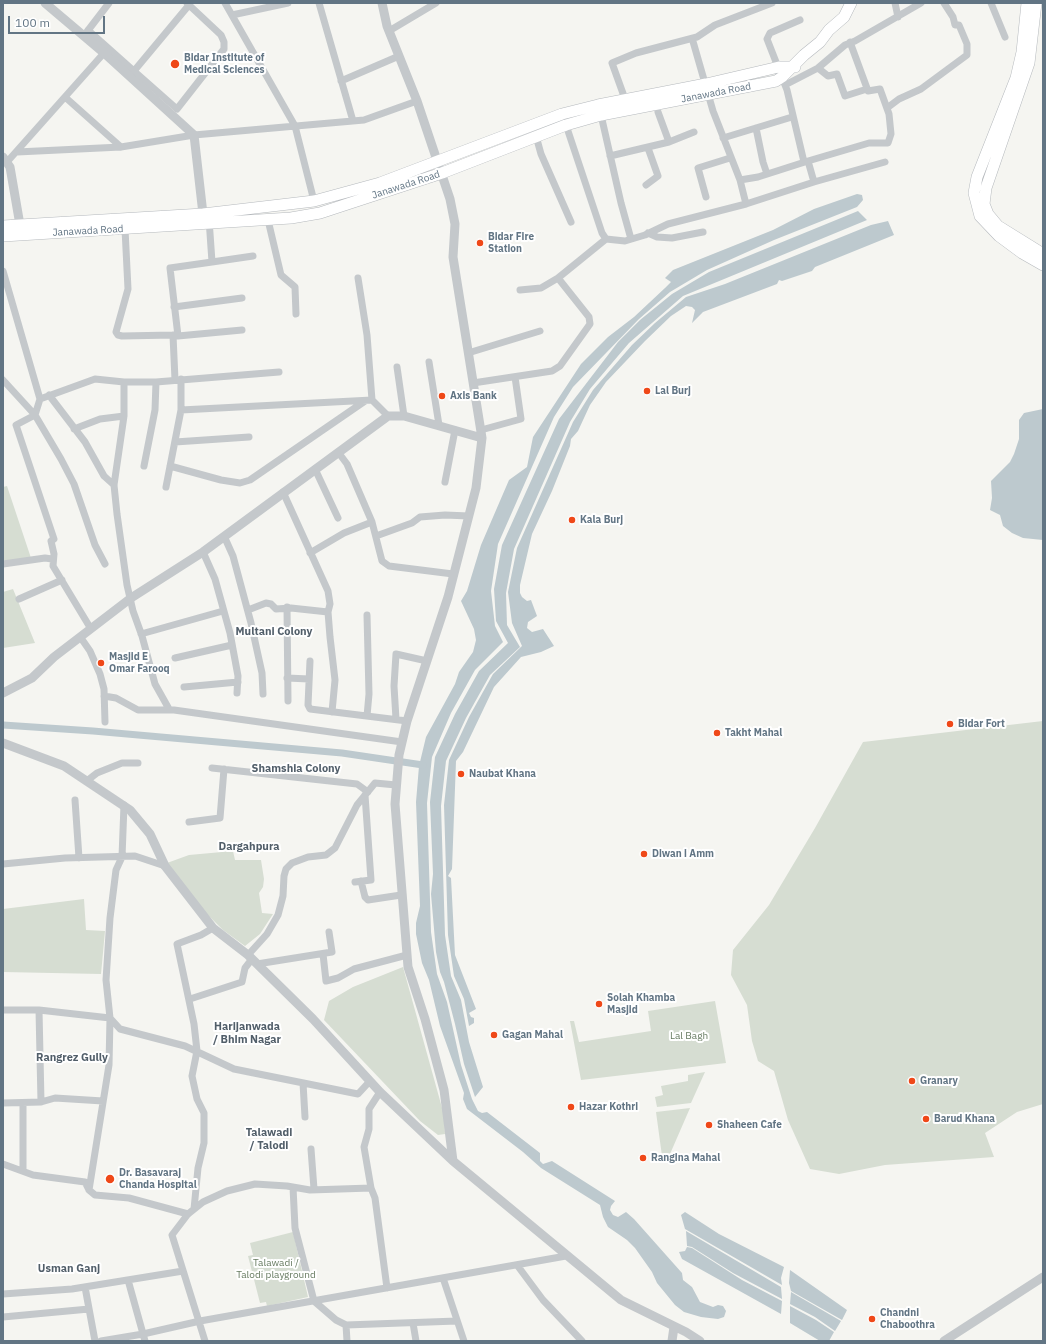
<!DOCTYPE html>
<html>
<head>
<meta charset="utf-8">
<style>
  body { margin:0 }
  #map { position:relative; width:1046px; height:1344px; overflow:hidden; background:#f5f5f1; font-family:"IBM Plex Sans",sans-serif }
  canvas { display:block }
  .frame { position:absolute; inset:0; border:4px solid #627584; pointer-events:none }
  .scale { position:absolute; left:8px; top:16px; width:97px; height:18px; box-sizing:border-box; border:2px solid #627584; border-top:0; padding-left:5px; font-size:12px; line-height:14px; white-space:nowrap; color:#627584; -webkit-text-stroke:3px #fff; paint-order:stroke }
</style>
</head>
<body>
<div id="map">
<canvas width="1046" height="1344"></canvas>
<div class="frame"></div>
<div class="scale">100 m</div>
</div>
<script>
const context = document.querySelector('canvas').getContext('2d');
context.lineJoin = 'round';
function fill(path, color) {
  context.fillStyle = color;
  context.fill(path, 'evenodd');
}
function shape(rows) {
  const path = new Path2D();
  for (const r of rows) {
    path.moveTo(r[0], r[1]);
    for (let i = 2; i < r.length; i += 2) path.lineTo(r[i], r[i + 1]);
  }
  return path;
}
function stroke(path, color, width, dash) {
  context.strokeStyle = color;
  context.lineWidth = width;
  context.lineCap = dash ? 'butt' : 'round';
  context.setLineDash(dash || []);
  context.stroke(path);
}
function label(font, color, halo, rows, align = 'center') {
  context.font = font + ' "IBM Plex Sans",sans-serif';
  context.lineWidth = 4;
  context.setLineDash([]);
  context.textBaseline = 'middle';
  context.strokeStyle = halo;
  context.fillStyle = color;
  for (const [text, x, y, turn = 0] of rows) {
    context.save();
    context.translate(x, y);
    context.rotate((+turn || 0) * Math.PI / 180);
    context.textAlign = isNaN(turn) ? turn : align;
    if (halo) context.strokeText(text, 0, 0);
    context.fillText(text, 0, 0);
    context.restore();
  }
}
fill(shape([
  [7,486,31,558,3,561,3,487],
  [13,589,35,643,3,648,3,592],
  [1043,721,1043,1104,1017,1112,985,1133,994,1157,885,1165,839,1174,810,1169,788,1120,774,1071,758,1061,752,1041,747,1005,731,975,733,950,769,905,815,828,863,742],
  [233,851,235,860,261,860,264,879,263,887,259,893,262,913,273,914,260,934,245,946,223,930,201,908,167,863,189,855],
  [84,899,86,930,105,931,101,974,3,972,3,909],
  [403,967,444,1115,445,1134,438,1135,420,1121,324,1020,329,1001,353,987],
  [715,1001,726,1063,581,1080,570,1021,574,1021,579,1042,651,1031,648,1011],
  [705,1072,691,1103,657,1107,655,1097,663,1095,661,1086,688,1081,688,1075],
  [690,1108,670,1154,662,1156,656,1112],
  [293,1232,308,1297,267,1306,266,1302,260,1303,248,1256,253,1255,250,1243]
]), '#d6ddd2');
fill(shape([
  [857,194,862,195,863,200,857,207,774,240,707,270,670,292,639,319,573,387,554,417,498,544,491,591,495,626,503,642,475,670,451,713,432,757,427,803,431,932,437,974,447,1002,461,1065,472,1099,478,1111,482,1113,487,1112,540,1153,540,1161,543,1164,552,1161,615,1201,611,1206,610,1210,613,1215,618,1217,626,1212,634,1219,682,1273,683,1280,692,1287,700,1302,713,1307,718,1305,723,1306,726,1311,724,1317,718,1319,701,1317,684,1312,675,1305,657,1283,652,1272,635,1248,627,1240,608,1227,603,1217,600,1205,541,1168,523,1152,467,1109,463,1099,464,1093,440,1026,429,980,422,963,416,934,416,923,420,906,416,802,419,766,426,737,455,684,459,672,473,652,476,640,474,629,461,601,467,591,481,545,509,480,527,467,533,437,581,364,608,337,634,317,665,288,671,282,665,278,673,270,773,230,814,209],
  [858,211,867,220,683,296,629,343,590,389,570,422,514,549,506,593,507,625,520,647,490,675,466,718,446,761,441,806,445,935,451,976,461,1000,469,1042,483,1087,475,1097,464,1064,455,1024,444,982,440,972,436,952,431,894,433,874,430,802,435,757,455,714,479,671,508,643,496,621,494,589,502,545,559,419,618,342,640,320,672,294,709,272],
  [888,221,894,235,815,267,812,271,782,281,779,280,777,284,703,312,692,323,695,310,692,307,686,306,671,316,645,341,606,382,590,405,578,431,571,439,570,446,552,491,532,534,520,585,520,593,522,597,527,601,531,600,537,616,528,622,527,628,532,632,543,629,554,646,541,652,521,657,494,687,463,752,456,761,452,869,448,876,451,878,455,955,476,1009,469,1013,471,1017,474,1018,474,1023,469,1026,464,999,454,976,448,935,444,805,449,760,469,717,493,674,522,646,512,623,508,592,517,548,573,422,593,390,632,345,655,323,686,297,725,284,871,225],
  [1043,409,1043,540,1023,538,1012,533,1003,526,1000,515,990,510,992,498,991,481,1010,462,1014,454,1019,439,1019,420,1024,413],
  [685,1212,719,1234,784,1267,781,1278,782,1285,685,1229,681,1215],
  [686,1231,781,1287,782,1299,733,1273,692,1247,687,1246],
  [687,1247,692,1248,742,1280,782,1301,781,1314,682,1259,679,1252,685,1251],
  [790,1270,847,1310,842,1320,791,1291,789,1283],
  [791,1292,841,1321,835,1331,815,1317,790,1304],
  [790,1306,816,1320,834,1332,829,1341,820,1341,790,1323]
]), '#bdc9ce');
stroke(shape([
  [3,725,93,731,342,753,423,765]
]), '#bdc9ce', 7);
const primary = shape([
  [1027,3,1022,52,1016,78,977,177,974,193,980,216,999,236,1022,253,1043,265],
  [1036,3,1029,63,986,188,984,204,988,214,998,226,1043,254],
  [3,226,203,214,314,201,380,183,562,114,598,105,706,84,779,67,795,67],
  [3,236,291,218,320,213,442,173,566,125,601,115,776,81,782,77,804,55,820,42,829,30,844,17,851,3]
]);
stroke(primary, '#b5b9bd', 12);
stroke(shape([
  [187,3,189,5,221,35,224,42,224,49,177,109,134,71,189,5],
  [225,3,295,126,314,201],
  [319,3,353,121],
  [895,3,898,17],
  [991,3,1005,37],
  [232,15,288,3],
  [800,20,770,33,767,39,787,90,804,162],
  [88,30,134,71],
  [389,31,436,3],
  [86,33,109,3],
  [692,38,713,111,740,180,758,177,808,161,814,182],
  [818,68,828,76,837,74,845,96,867,89],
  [341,81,399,56],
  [785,85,818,68,845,45,855,41,921,3],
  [65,97,121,147],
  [625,99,612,63,636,53,697,37,715,25,772,3],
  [887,108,899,99,921,89,967,55,967,44,959,25,955,25,953,17,944,3],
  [658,112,669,142],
  [601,115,621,203,631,239],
  [756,128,763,162,767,174],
  [536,136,541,154,571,222],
  [723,138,792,117],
  [17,152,121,147,194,135,364,120,417,101],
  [610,156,669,142,694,132],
  [808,161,869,143,888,143,891,134,889,114,880,89,868,91,850,42],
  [7,162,104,53],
  [646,185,658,176,648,148],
  [706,197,698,168,730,158],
  [746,204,814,182,885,162],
  [268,220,281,275,295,287,296,314],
  [125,229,128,289,116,332,118,335,122,336,173,335],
  [648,233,657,237,672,238,703,232],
  [606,239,625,241,645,235,668,224,746,204,740,180],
  [212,262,253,256],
  [3,271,40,399,95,379,124,382,156,382,279,372],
  [358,278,367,335,372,400],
  [520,290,541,288,558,278],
  [174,307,242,298],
  [178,336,242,330],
  [468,353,540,331],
  [429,362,439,425],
  [397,367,404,416],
  [3,380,35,415,61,459,74,484,95,545,105,564],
  [175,380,173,335,178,336,170,268,212,262,209,219],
  [124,382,124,416,114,485,117,514,127,585,133,611,142,636,155,684,169,709],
  [473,383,552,371,560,366,590,324,589,317,558,278,606,239,602,233,566,125],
  [49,395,85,442,104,476,114,485],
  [40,399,35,415,16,425,54,539,51,541,54,554,53,566,91,629],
  [181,410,372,400,388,416],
  [74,429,100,419,124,416],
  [481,430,521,419,515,377],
  [175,442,249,437],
  [338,452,347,464,372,522,382,561,389,566,453,574],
  [144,466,155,410,156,382],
  [170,466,221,480,240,483,250,480,365,401],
  [315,469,338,518],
  [445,482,455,430],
  [166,487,181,410,181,379],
  [283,492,328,591,330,604,328,612,330,637,335,680,332,712],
  [224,536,233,556,251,623,262,673,263,694],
  [376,536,412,523,420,517,445,515,469,516],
  [203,552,215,579,230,633,238,676,237,693],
  [310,553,344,533,372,522],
  [3,564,45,558,52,559],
  [19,599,62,580],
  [287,607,288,701],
  [248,610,266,603,271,604,276,609,291,608,328,612],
  [367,615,369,694,367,716],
  [141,634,223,611],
  [81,638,90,651,100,674,104,689,105,722],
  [175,658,232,645],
  [310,661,308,705,310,709,407,721],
  [287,678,309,679],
  [184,687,238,682],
  [104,696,116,698,138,710,174,710,402,742],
  [396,719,394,686,396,654,427,661],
  [212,768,357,784,368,792],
  [88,780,97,773,122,763,138,763],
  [75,800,79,858],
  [189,822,220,818,224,769],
  [3,864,65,858,135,856,165,866],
  [361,881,365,897,368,900,401,895],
  [355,882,371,880,365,795],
  [323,954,326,981,338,978,354,969,407,955],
  [248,955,267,934,278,915,283,896,284,876,286,869,292,863,308,857,326,855,335,848,357,805,375,783,396,785],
  [257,964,332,952,329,932],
  [190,999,242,982,245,968,252,959],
  [3,1010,39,1010,110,1018,120,1029,185,1046,234,1069,358,1094,370,1081],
  [39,1010,41,1102],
  [303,1083,305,1117],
  [380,1092,369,1109,369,1129,364,1147,371,1188,375,1198,387,1288],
  [3,1103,41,1102,55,1098,103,1101],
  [23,1104,23,1171],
  [311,1149,314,1189],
  [3,1164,33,1175,85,1182,89,1190,95,1195,129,1198,188,1214],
  [293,1187,295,1228,314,1301,336,1320,346,1325],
  [89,1190,109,1065,110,1018,106,980,110,918,116,870,122,857,124,805],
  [194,1209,198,1168,204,1143,204,1113,197,1099,192,1076,197,1051,194,1024,177,944,201,935,213,928],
  [517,1265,543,1300,582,1341],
  [443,1278,464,1341],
  [128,1280,145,1341],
  [85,1287,95,1341],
  [3,1294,72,1289,183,1271],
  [3,1317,89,1309],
  [413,1323,416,1341],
  [101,1341,143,1334,200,1321,566,1256],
  [205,1341,172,1235,188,1214,203,1202,227,1191,255,1184,287,1186,310,1190,371,1188],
  [347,1341,346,1325,457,1321]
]), '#c4c8cb', 7);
stroke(shape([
  [45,3,104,53,194,135,203,214],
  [382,3,387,26,417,101,450,199,455,224,453,257,482,438,476,488,448,597,407,721,399,755,395,804,408,967,425,1019,444,1090,453,1161],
  [3,157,10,167,20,225],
  [3,693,32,678,54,657,131,598,203,552,388,416,404,416,482,438],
  [3,743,64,766,130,810,150,834,165,866,213,928,248,955,313,1019,380,1092,453,1161,621,1300,686,1332,700,1341],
  [672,1341,674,1327],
  [944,1341,1043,1277]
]), '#c4c8cb', 9);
stroke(primary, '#fff', 11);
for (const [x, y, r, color] of [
  [175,64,5,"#ef4818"],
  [480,243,4,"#ef4818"],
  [647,391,4,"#ef4818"],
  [442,396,4,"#ef4818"],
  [572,520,4,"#ef4818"],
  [101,663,4,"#ef4818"],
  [950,724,4,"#ef4818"],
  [717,733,4,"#ef4818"],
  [461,774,4,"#ef4818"],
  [644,854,4,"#ef4818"],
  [599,1004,4,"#ef4818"],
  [494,1035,4,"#ef4818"],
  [912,1081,4,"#ef4818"],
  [571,1107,4,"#ef4818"],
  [926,1119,4,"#ef4818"],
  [709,1125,4,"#ef4818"],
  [643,1158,4,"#ef4818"],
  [110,1179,5,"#ef4818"],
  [872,1319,4,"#ef4818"]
]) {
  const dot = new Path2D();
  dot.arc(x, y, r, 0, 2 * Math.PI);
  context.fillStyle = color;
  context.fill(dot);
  stroke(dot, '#fff', 1.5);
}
label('bold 10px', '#627584', '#fff', [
  ["Bidar Institute of",184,58],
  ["Medical Sciences",184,70],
  ["Bidar Fire",488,237],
  ["Station",488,249],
  ["Lal Burj",655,391],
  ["Axis Bank",450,396],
  ["Kala Burj",580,520],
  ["Masjid E",109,657],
  ["Omar Farooq",109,669],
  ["Bidar Fort",958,724],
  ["Takht Mahal",725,733],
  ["Naubat Khana",469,774],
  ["Diwan i Amm",652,854],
  ["Solah Khamba",607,998],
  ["Masjid",607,1010],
  ["Gagan Mahal",502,1035],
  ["Granary",920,1081],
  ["Hazar Kothri",579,1107],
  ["Barud Khana",934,1119],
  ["Shaheen Cafe",717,1125],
  ["Rangina Mahal",651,1158],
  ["Dr. Basavaraj",119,1173],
  ["Chanda Hospital",119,1185],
  ["Chandni",880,1313],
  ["Chaboothra",880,1325]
], 'left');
label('10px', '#627584', '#fff', [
  ["Janawada Road",716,93,-11],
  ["Janawada Road",406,185,-18],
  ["Janawada Road",88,231,-3]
]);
label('10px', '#677b61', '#fff', [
  ["Lal Bagh",689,1036],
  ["Talawadi /",276,1263],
  ["Talodi playground",276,1275]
]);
label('bold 11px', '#515e69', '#fff', [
  ["Multani Colony",274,632],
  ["Shamshia Colony",296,769],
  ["Dargahpura",249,847],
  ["Harijanwada",247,1027],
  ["/ Bhim Nagar",247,1040],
  ["Rangrez Gully",72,1058],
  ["Talawadi",269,1133],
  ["/ Talodi",269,1146],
  ["Usman Ganj",69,1269]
]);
</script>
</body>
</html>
